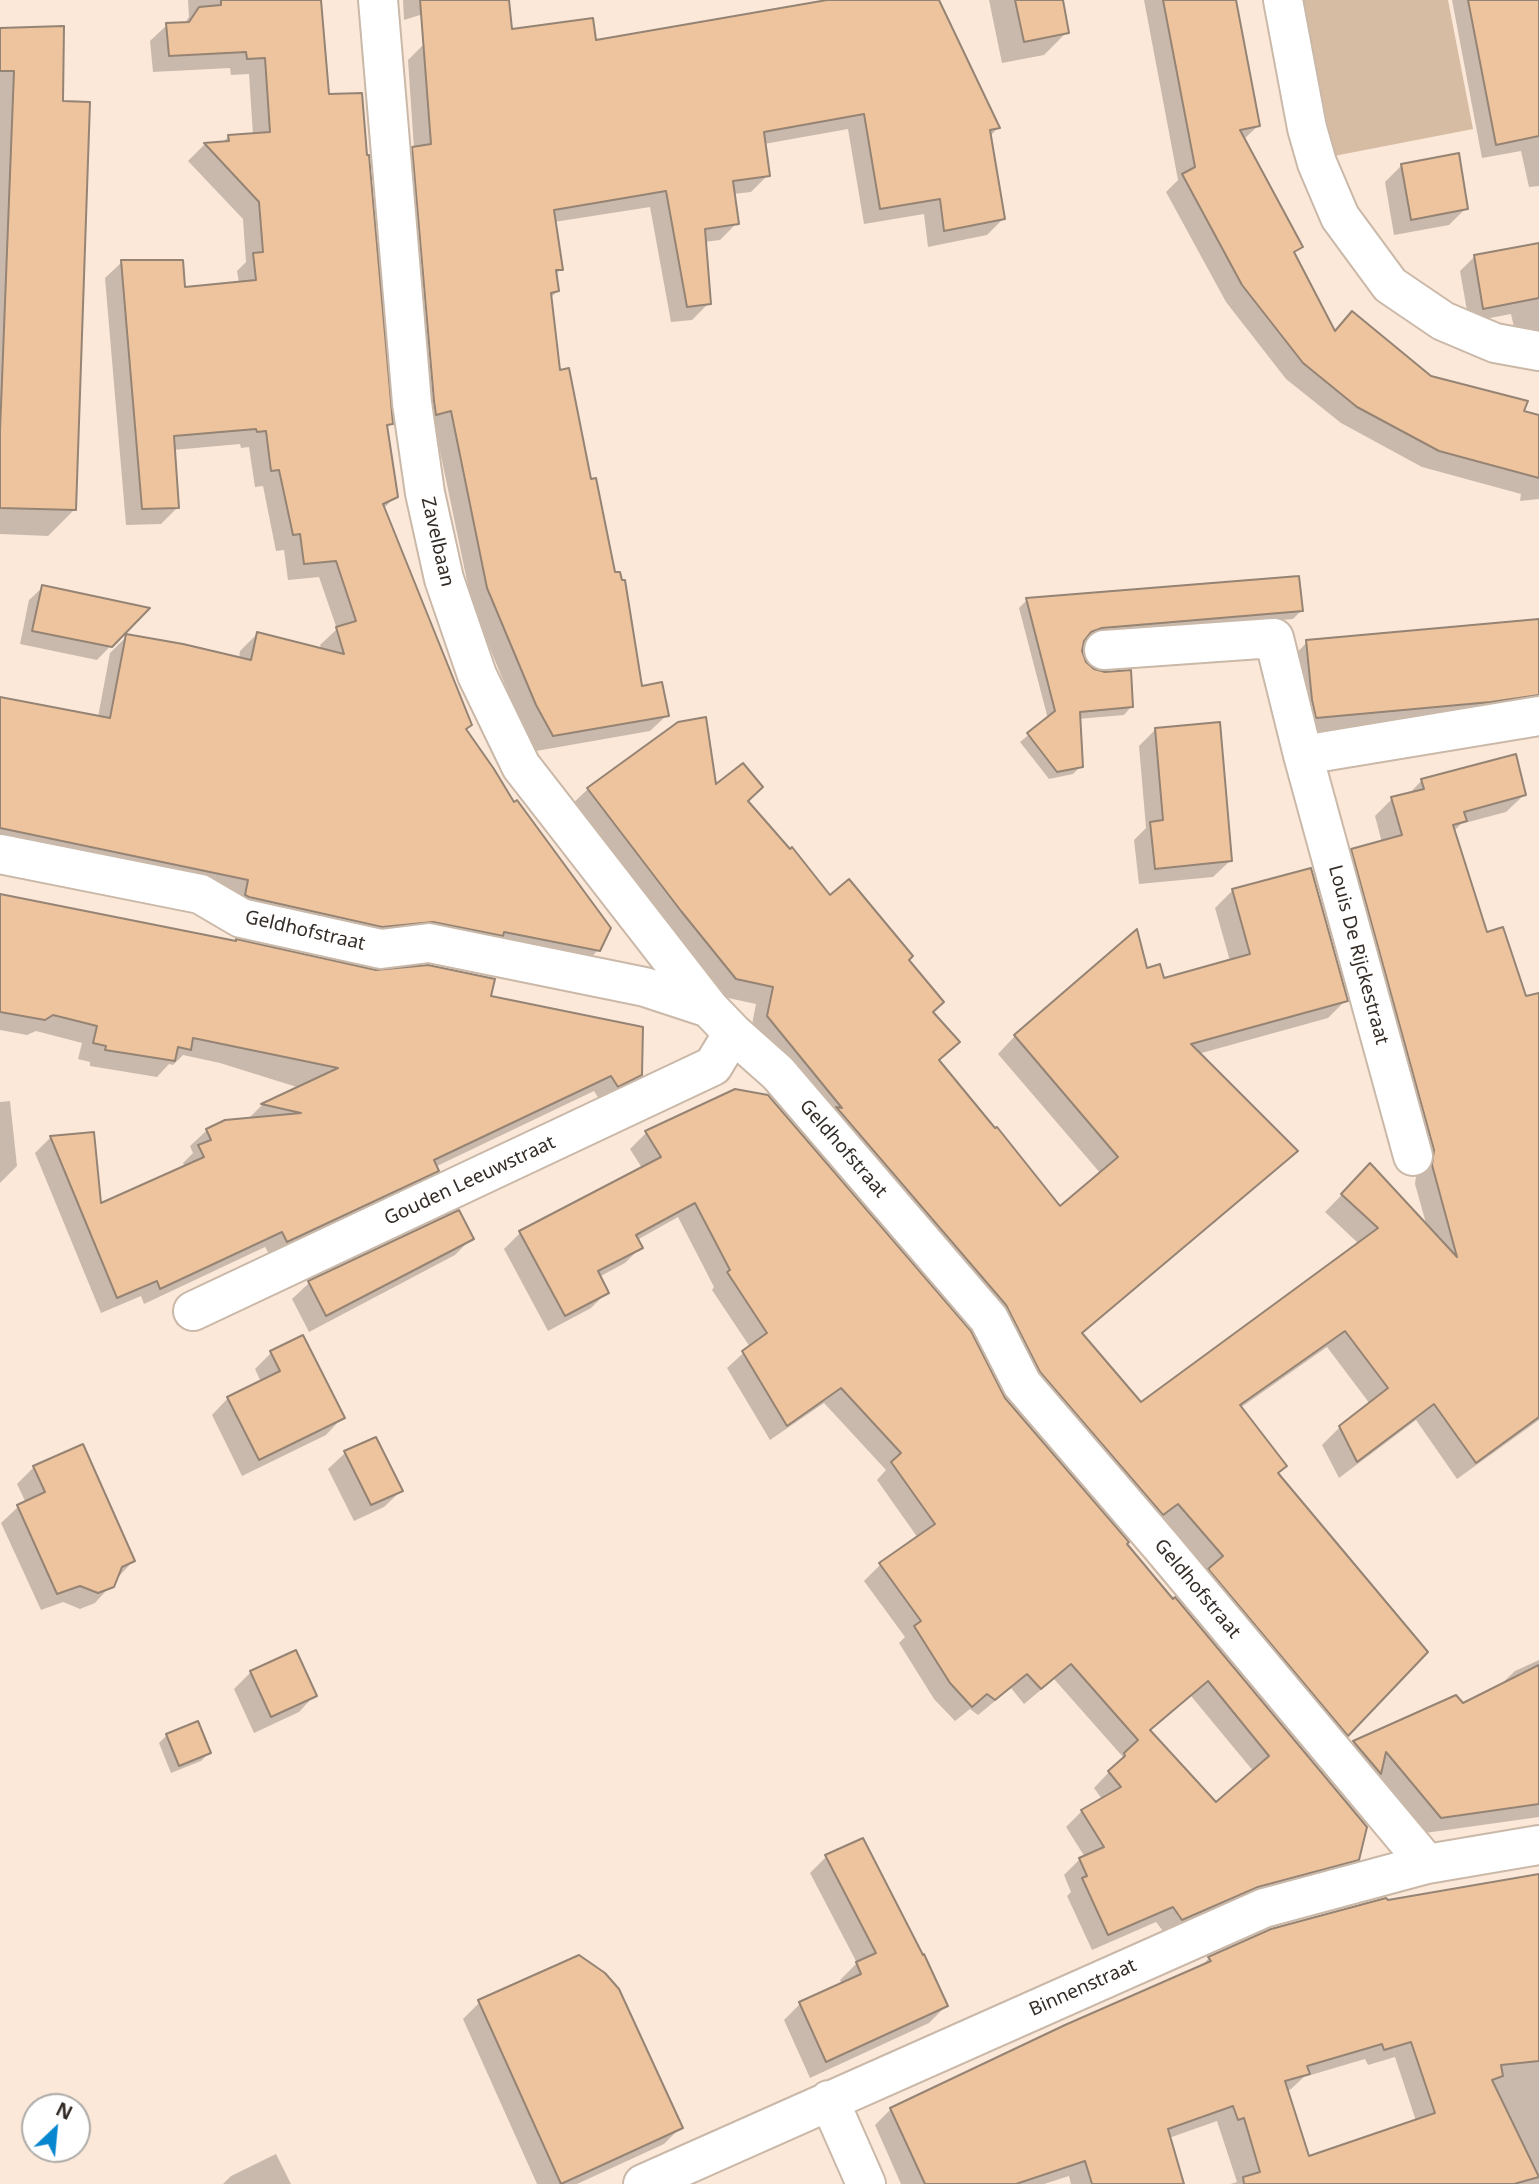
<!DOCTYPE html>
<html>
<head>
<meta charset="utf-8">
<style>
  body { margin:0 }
  #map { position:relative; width:1539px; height:2184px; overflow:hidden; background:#fce8d8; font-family:"Noto Sans",sans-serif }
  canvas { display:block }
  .north { position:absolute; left:21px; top:2093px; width:70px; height:70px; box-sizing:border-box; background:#fff; border:2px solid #aeaba8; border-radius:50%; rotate:26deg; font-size:19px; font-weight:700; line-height:28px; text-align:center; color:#342c26 }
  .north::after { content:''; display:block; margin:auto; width:24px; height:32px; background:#0686ce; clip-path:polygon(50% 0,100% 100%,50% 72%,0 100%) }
</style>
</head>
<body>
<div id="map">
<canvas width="1539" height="2184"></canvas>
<div class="north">N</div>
</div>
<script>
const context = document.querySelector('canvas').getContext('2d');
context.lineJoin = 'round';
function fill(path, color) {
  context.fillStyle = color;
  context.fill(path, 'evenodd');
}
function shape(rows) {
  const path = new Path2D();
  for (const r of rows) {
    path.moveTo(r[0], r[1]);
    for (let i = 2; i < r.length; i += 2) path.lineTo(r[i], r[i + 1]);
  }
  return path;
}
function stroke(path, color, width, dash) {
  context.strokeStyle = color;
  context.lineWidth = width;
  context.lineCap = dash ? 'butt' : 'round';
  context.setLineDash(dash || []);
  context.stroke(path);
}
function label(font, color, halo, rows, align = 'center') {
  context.font = font + ' "Noto Sans",sans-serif';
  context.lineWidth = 5;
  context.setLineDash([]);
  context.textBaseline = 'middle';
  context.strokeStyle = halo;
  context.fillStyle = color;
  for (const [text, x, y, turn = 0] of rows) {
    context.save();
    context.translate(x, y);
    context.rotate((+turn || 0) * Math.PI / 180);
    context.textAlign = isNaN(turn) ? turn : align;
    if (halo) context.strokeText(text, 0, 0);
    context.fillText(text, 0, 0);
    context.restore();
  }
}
fill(shape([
  [1302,0,1448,0,1473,129,1334,156]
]), '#d7bca4');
fill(shape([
  [188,0,320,0,328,96,391,423,386,429,396,496,383,509,465,730,598,950,582,967,415,937,0,847,0,699,98,717,110,653,127,636,239,659,240,651,257,634,322,650,320,645,337,629,319,577,288,580,284,550,276,551,263,486,255,487,249,447,241,448,240,444,173,450,178,507,161,524,126,525,105,278,122,262,183,289,239,283,237,271,246,262,243,219,188,161,204,145,222,143,229,136,253,135,249,74,231,75,230,68,153,72,150,41,167,25,184,24,189,17],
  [403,0,468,0,404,20],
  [837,0,938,0,998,128,989,137,1003,219,987,235,928,247,924,214,864,224,848,129,764,144,768,175,751,192,733,194,737,223,720,240,704,242,709,303,692,320,671,322,650,207,554,222,561,269,555,275,558,291,550,298,558,372,590,481,641,688,667,715,650,731,536,751,520,721,472,605,435,427,420,430,397,165,414,149,408,60,424,44,595,42],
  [989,0,1061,0,1067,32,1044,55,1002,63],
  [1144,0,1234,0,1258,126,1243,140,1301,247,1293,254,1334,332,1352,313,1430,377,1518,425,1539,423,1539,499,1520,501,1521,494,1422,467,1341,423,1286,379,1226,302,1166,192,1178,180],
  [1452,0,1539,0,1539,186,1529,187,1521,151,1482,158],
  [0,30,61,102,74,510,48,536,0,534],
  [1402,165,1466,208,1449,225,1394,235,1385,182],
  [1539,244,1539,332,1516,336,1511,314,1469,322,1460,271,1475,256],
  [43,587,146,609,97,660,20,644,29,600],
  [1027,600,1301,611,1293,619,1093,635,1084,639,1080,651,1084,663,1131,707,1124,715,1078,719,1081,766,1073,774,1049,779,1020,742,1048,719,1019,608],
  [1539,621,1539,711,1300,734,1291,659,1307,642],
  [1156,729,1230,861,1213,877,1139,884,1134,840,1146,828,1139,746],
  [1422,780,1524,795,1506,812,1461,824,1454,831,1486,934,1525,999,1539,995,1539,1420,1457,1479,1416,1420,1339,1478,1322,1445,1340,1427,1370,1404,1327,1347,1240,1408,1285,1466,1276,1475,1347,1735,1330,1752,750,1035,756,1004,719,996,570,806,588,789,714,787,746,802,829,898,906,960,931,1012,957,1042,938,1061,1060,1208,1101,1174,998,1054,1015,1036,1146,970,1162,980,1230,961,1215,908,1233,890,1346,1000,1328,1018,1198,1054,1296,1151,1278,1168,1081,1334,1140,1404,1359,1244,1325,1212,1370,1166,1427,1227,1415,1184,1417,1169,1335,868,1352,851,1382,843,1375,816,1392,799,1408,795],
  [0,896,489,997,640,1075,624,1091,601,1102,594,1091,435,1167,437,1170,421,1187,271,1257,265,1247,144,1304,141,1296,101,1313,35,1153,51,1137,99,1205,185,1167,183,1163,193,1153,190,1146,207,1130,247,1120,262,1105,300,1088,220,1063,183,1055,173,1065,169,1064,157,1077,90,1066,90,1062,78,1059,82,1043,36,1031,27,1035,0,1030],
  [10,1101,17,1166,0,1183,0,1102],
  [646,1133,1004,1399,1125,1544,1357,1859,1341,1875,1166,1935,1156,1922,1092,1950,1067,1896,1071,1892,1064,1875,1080,1859,1085,1857,1066,1827,1082,1811,1102,1799,1094,1788,1123,1757,1054,1679,1024,1704,1011,1688,978,1715,970,1709,955,1721,934,1699,899,1643,905,1637,864,1581,880,1565,918,1538,877,1480,886,1470,824,1403,770,1440,727,1368,750,1347,712,1290,714,1287,678,1217,637,1240,641,1247,625,1263,599,1277,607,1292,591,1308,548,1331,504,1249,520,1233,642,1168,630,1149],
  [1191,1696,1254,1772,1216,1804,1149,1731],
  [458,1212,472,1238,455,1255,309,1332,292,1299,309,1283],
  [271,1353,342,1418,326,1435,242,1476,212,1415,228,1398,261,1382,255,1369],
  [345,1453,401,1491,384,1507,354,1521,328,1469],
  [34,1467,133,1561,95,1603,80,1609,63,1602,41,1610,1,1523,18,1507,26,1503,17,1484],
  [1539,1660,1539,1817,1425,1833,1338,1759,1354,1743,1456,1697,1462,1706,1498,1687,1515,1671],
  [251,1672,315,1695,299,1712,254,1733,234,1689],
  [167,1735,209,1753,201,1761,171,1773,159,1743],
  [826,1857,946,2006,929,2023,810,2078,784,2020,801,2003,842,1984,840,1980,857,1963,810,1873],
  [1539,1877,1539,2184,1230,2184,1237,2182,1217,2121,1169,2138,1183,2184,1071,2184,1069,2176,1044,2184,901,2184,875,2125,891,2109,1199,1969,1209,1958,1388,1902],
  [1395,2057,1416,2121,1308,2158,1287,2091,1291,2089,1304,2077,1365,2059,1368,2065],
  [480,2002,681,2127,664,2144,577,2184,537,2184,463,2019],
  [276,2154,291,2184,223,2184,231,2176]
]), '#0003');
const building = shape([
  [221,0,321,0,329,94,362,93,367,155,369,155,393,424,387,425,398,497,383,504,472,725,466,729,494,769,514,802,517,800,611,928,600,951,504,932,503,936,433,922,382,927,249,897,245,895,248,880,0,828,0,697,110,718,126,634,183,644,251,660,257,632,344,654,336,627,356,621,336,561,304,564,300,534,293,535,279,470,271,471,266,431,257,432,256,429,174,436,179,508,142,509,121,260,183,260,185,287,256,280,253,253,263,252,259,202,204,143,229,141,228,135,270,132,265,58,247,59,246,52,169,56,166,23,189,22,199,7,221,5,221,0],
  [420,0,509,0,512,29,593,18,596,40,827,0,939,0,1000,128,990,130,1005,219,944,231,940,199,880,209,864,114,764,132,770,176,733,181,739,224,705,229,711,304,687,307,666,191,554,210,563,270,556,270,559,291,551,293,560,370,569,368,591,479,596,478,615,572,620,572,622,580,625,580,642,686,662,682,669,716,553,736,536,705,487,588,451,411,436,415,434,401,412,147,431,144,420,0],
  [1015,0,1063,0,1069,33,1024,42,1015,0],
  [1163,0,1236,0,1260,126,1240,130,1303,247,1294,252,1335,331,1352,311,1431,376,1528,401,1524,411,1539,415,1539,478,1439,451,1357,407,1303,363,1242,285,1182,174,1195,167,1163,0],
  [1468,0,1539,0,1539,136,1496,145,1468,0],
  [64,26,63,101,90,102,76,510,0,508,0,431,14,71,0,71,0,28,64,26],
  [1459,153,1468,209,1411,220,1401,164,1459,153],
  [1539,243,1539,298,1483,309,1474,255,1539,243],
  [1299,576,1303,611,1102,628,1091,632,1084,641,1082,651,1086,662,1094,669,1105,672,1131,670,1133,707,1080,712,1083,767,1057,772,1027,733,1055,711,1026,598,1299,576],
  [42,585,150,608,112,647,32,631,42,585],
  [1539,619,1539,695,1491,702,1316,718,1312,700,1306,640,1539,619],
  [706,717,716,784,743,763,763,787,748,801,790,849,792,847,830,895,849,879,913,956,909,960,944,1002,933,1012,960,1042,939,1060,995,1128,997,1127,1060,1206,1118,1157,1014,1035,1137,929,1147,968,1160,964,1164,978,1250,954,1232,889,1311,868,1348,1001,1191,1044,1298,1151,1082,1333,1141,1402,1378,1228,1341,1194,1370,1163,1457,1257,1432,1165,1434,1150,1351,849,1402,835,1391,797,1424,789,1421,779,1516,754,1526,795,1464,812,1467,821,1453,825,1487,932,1503,927,1526,996,1539,993,1539,1417,1476,1463,1434,1404,1357,1462,1339,1426,1388,1388,1345,1331,1240,1405,1287,1466,1278,1473,1428,1652,1348,1736,1208,1569,1223,1556,1178,1504,1163,1515,1040,1372,1006,1305,836,1107,842,1108,767,1016,773,987,736,979,681,911,587,788,678,722,706,717],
  [1220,722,1232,861,1155,869,1150,822,1163,820,1155,728,1220,722],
  [0,894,236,941,236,939,376,970,428,965,495,979,491,996,643,1027,642,1075,618,1087,611,1076,434,1160,439,1171,287,1242,282,1232,160,1289,157,1281,117,1298,50,1136,94,1132,101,1203,204,1157,198,1145,211,1140,206,1129,225,1120,301,1113,261,1104,338,1068,193,1038,191,1050,178,1047,175,1061,105,1050,106,1046,93,1043,97,1026,53,1015,45,1020,0,1012,0,894],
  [735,1089,768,1095,971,1331,1005,1398,1129,1542,1127,1544,1173,1599,1175,1597,1367,1827,1359,1860,1258,1887,1182,1920,1173,1907,1108,1935,1082,1878,1087,1876,1079,1858,1104,1847,1081,1810,1121,1787,1108,1771,1125,1756,1124,1753,1138,1740,1071,1664,1041,1689,1027,1674,995,1700,987,1694,972,1707,950,1683,914,1626,921,1621,879,1563,935,1524,891,1462,901,1453,841,1388,787,1426,742,1351,767,1333,727,1272,730,1270,695,1203,636,1235,643,1248,598,1271,609,1293,565,1316,519,1231,661,1157,645,1131,735,1089],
  [1208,1681,1269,1756,1216,1802,1150,1730,1208,1681],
  [459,1210,474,1239,326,1316,308,1281,459,1210],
  [303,1335,345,1418,259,1460,227,1397,280,1371,270,1351,303,1335],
  [376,1437,403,1491,371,1505,344,1451,376,1437],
  [83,1444,135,1561,122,1567,114,1587,98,1593,80,1586,57,1594,17,1505,45,1492,33,1466,83,1444],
  [296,1650,317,1696,271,1717,250,1671,296,1650],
  [1539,1665,1539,1804,1441,1818,1386,1752,1381,1774,1353,1741,1456,1695,1463,1703,1539,1665],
  [198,1721,211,1753,179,1766,166,1734,198,1721],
  [863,1838,923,1955,924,1954,948,2006,826,2062,799,2002,861,1974,856,1962,876,1953,825,1855,863,1838],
  [1539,1874,1539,2061,1501,2065,1503,2076,1492,2080,1539,2177,1514,2184,1244,2184,1243,2177,1260,2172,1244,2118,1238,2120,1233,2106,1168,2129,1184,2184,1092,2184,1085,2161,1016,2184,925,2184,890,2108,1065,2025,1211,1961,1208,1957,1271,1929,1386,1898,1388,1900,1539,1874],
  [1411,2042,1435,2113,1309,2156,1285,2081,1310,2074,1307,2066,1382,2044,1384,2050,1411,2042],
  [579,1955,605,1973,619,1989,683,2128,561,2184,478,2000,579,1955]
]);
fill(building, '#edc49e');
stroke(building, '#958374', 2);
const street = shape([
  [378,0,412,403,425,493,444,579,477,675,521,766,709,1008],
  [1283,0,1307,128,1317,163,1340,217,1390,285,1443,321,1495,343,1539,351],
  [1104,650,1274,638,1303,755,1413,1156],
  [1303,755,1539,716],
  [0,854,200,894,241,918,381,949,429,943,645,987,709,1008,733,1033,778,1073,989,1319,1022,1384,1161,1546,1427,1864],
  [193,1311,713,1066,733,1033],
  [829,2100,866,2184],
  [643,2184,1264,1908,1427,1864,1539,1845]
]);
stroke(street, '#cab8a8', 42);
stroke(street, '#fff', 38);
label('19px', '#342c26', '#fff', [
  ["Zavelbaan",437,542,77],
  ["Geldhofstraat",305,931,13],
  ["Louis De Rijckestraat",1358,955,75],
  ["Geldhofstraat",843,1149,49],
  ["Gouden Leeuwstraat",470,1181,-25],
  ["Geldhofstraat",1197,1589,50],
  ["Binnenstraat",1083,1988,-24]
]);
</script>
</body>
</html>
